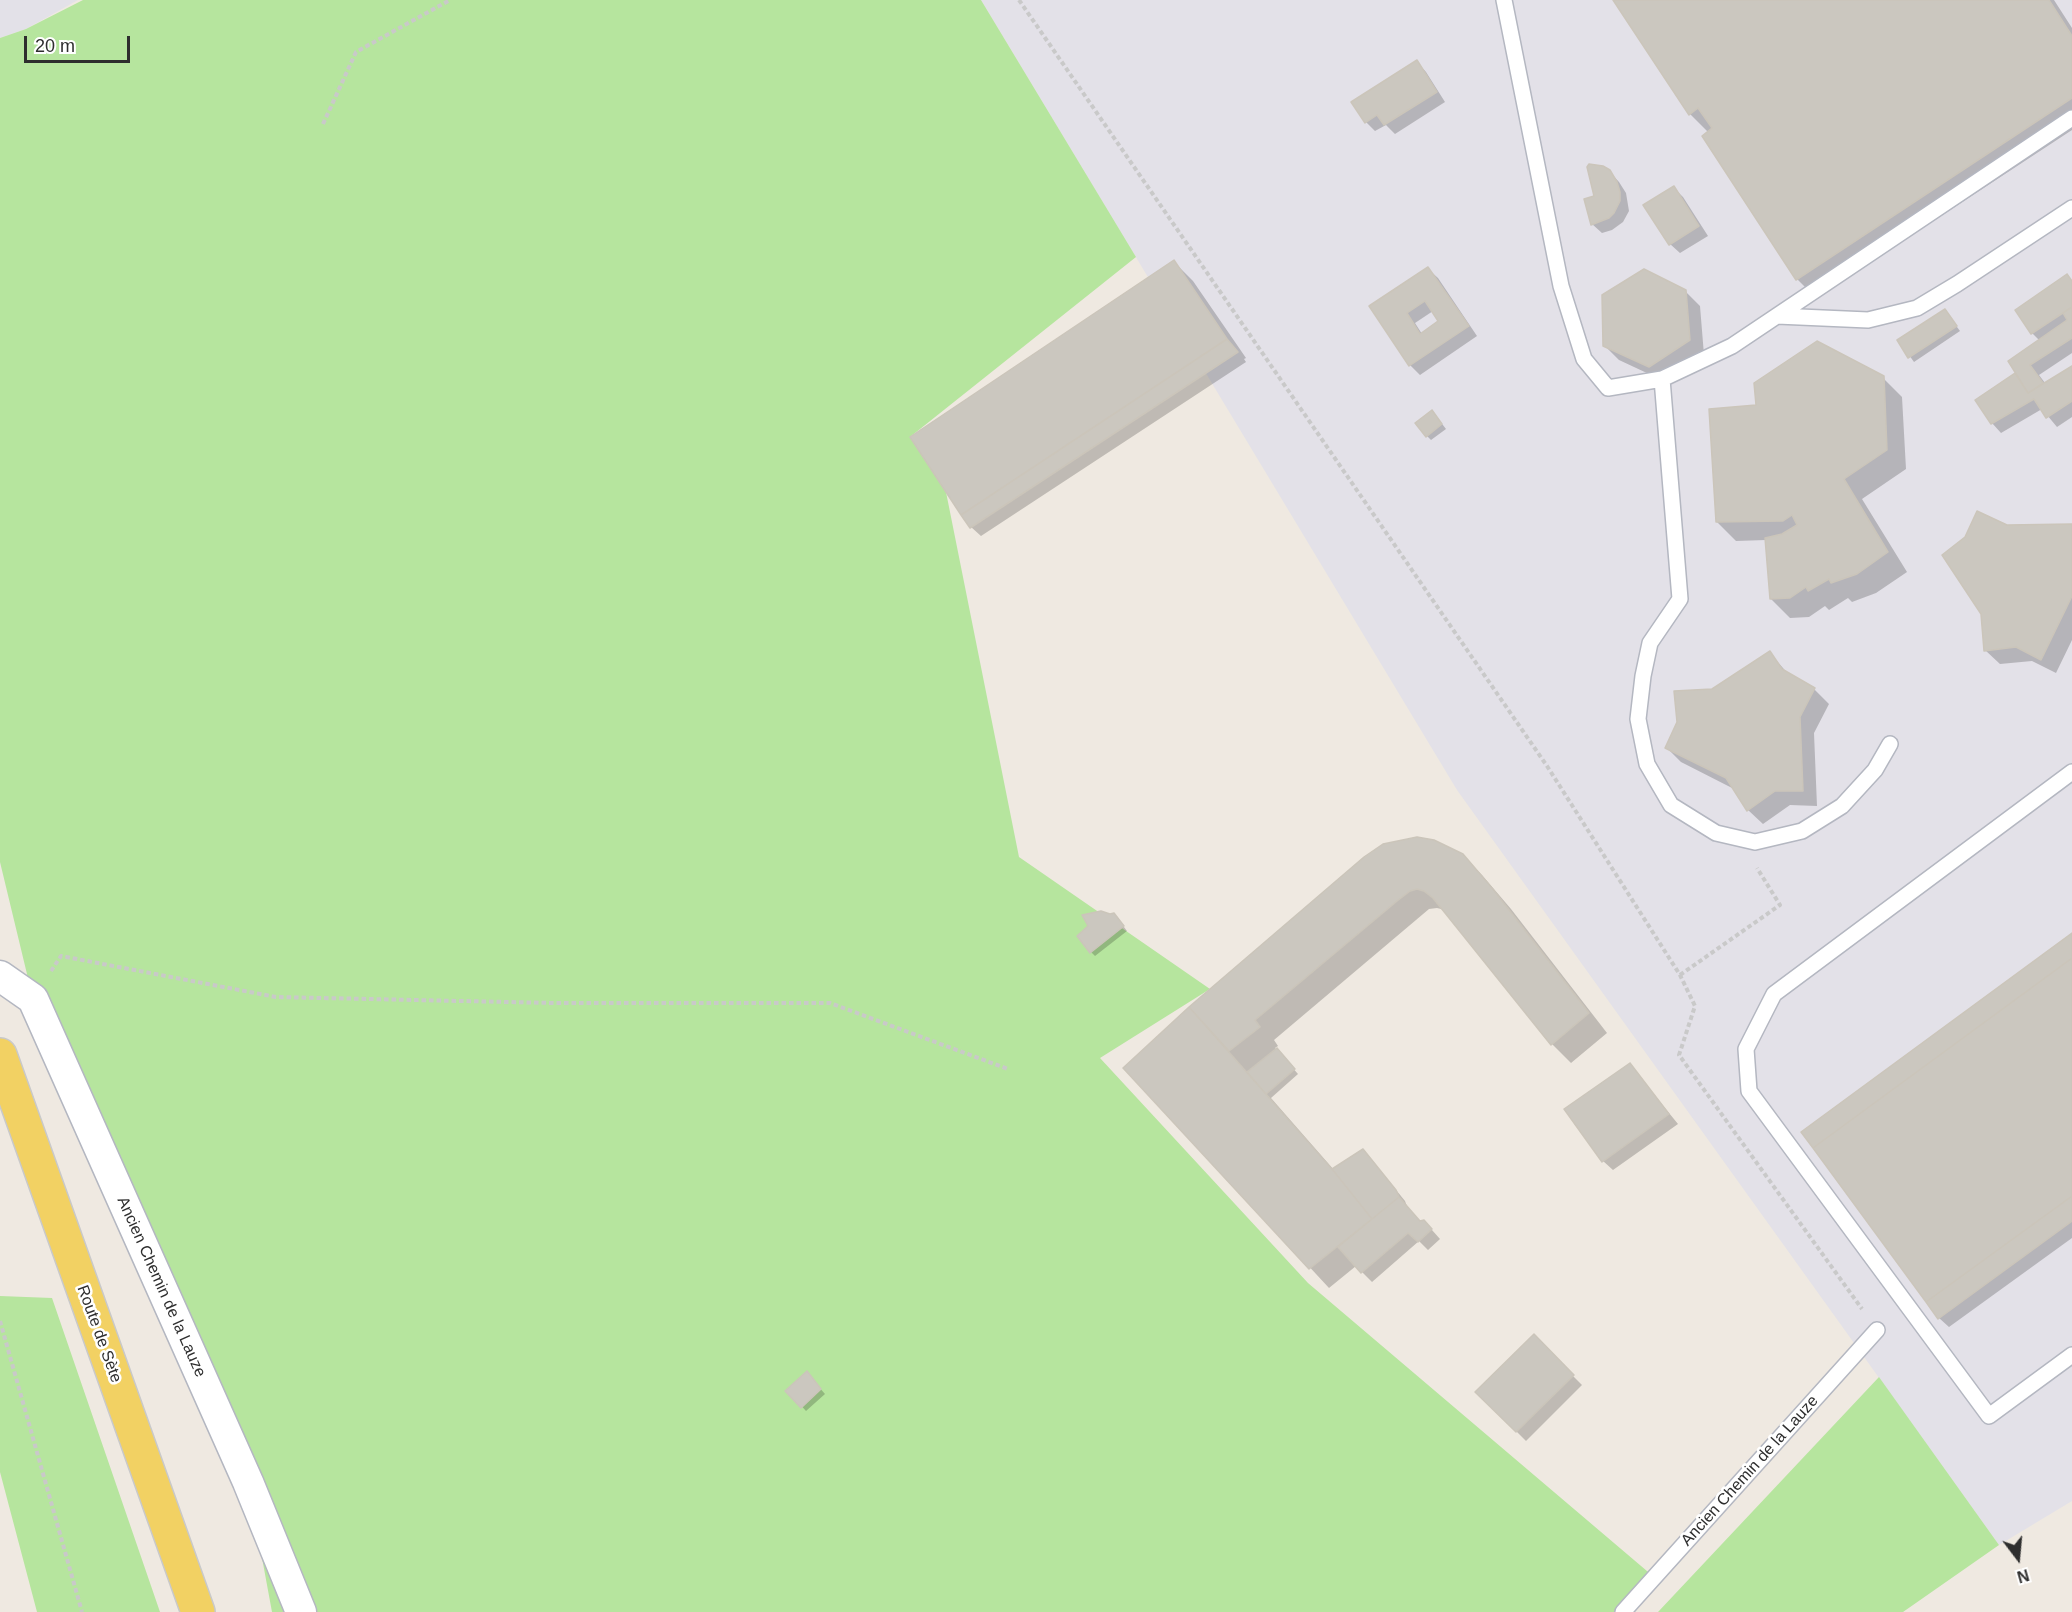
<!DOCTYPE html>
<html>
<head>
<meta charset="utf-8">
<style>
  body { margin:0 }
  #map { position:relative; width:2072px; height:1612px; overflow:hidden; background:#efe9e1; font-family:Helvetica,sans-serif }
  canvas { display:block }
  .north { position:absolute; left:1988px; top:1528px; width:60px; height:60px; -webkit-text-stroke:4px #fff; paint-order:stroke; rotate:164deg; font-size:16px; font-weight:700; line-height:24px; text-align:center; color:#2e2e2e }
  .north::after { content:''; display:block; margin:auto; width:21px; height:27px; background:#2e2e2e; clip-path:polygon(50% 0,100% 100%,50% 72%,0 100%) }
  .scale { position:absolute; left:24px; top:36px; width:106px; height:27px; box-sizing:border-box; border:3px solid #2e2e2e; border-top:0; padding-left:8px; font-size:18px; line-height:21px; white-space:nowrap; color:#2e2e2e; -webkit-text-stroke:4px #fff; paint-order:stroke }
</style>
</head>
<body>
<div id="map">
<canvas width="2072" height="1612"></canvas>
<div class="north">N</div>
<div class="scale">20 m</div>
</div>
<script>
const context = document.querySelector('canvas').getContext('2d');
context.lineJoin = 'round';
function fill(path, color) {
  context.fillStyle = color;
  context.fill(path, 'evenodd');
}
function shape(rows) {
  const path = new Path2D();
  for (const r of rows) {
    path.moveTo(r[0], r[1]);
    for (let i = 2; i < r.length; i += 2) path.lineTo(r[i], r[i + 1]);
  }
  return path;
}
function stroke(path, color, width, dash) {
  context.strokeStyle = color;
  context.lineWidth = width;
  context.lineCap = dash ? 'butt' : 'round';
  context.setLineDash(dash || []);
  context.stroke(path);
}
function label(font, color, halo, rows, align = 'center') {
  context.font = font + ' Helvetica,sans-serif';
  context.lineWidth = 5;
  context.setLineDash([]);
  context.textBaseline = 'middle';
  context.strokeStyle = halo;
  context.fillStyle = color;
  for (const [text, x, y, turn = 0] of rows) {
    context.save();
    context.translate(x, y);
    context.rotate((+turn || 0) * Math.PI / 180);
    context.textAlign = isNaN(turn) ? turn : align;
    if (halo) context.strokeText(text, 0, 0);
    context.fillText(text, 0, 0);
    context.restore();
  }
}
fill(shape([
  [0,0,78,0,26,29,0,38],
  [981,0,2072,0,2072,1501,1999,1545,1457,790]
]), '#e3e1e8');
fill(shape([
  [83,0,981,0,1136,257,910,437,946,492,1019,857,1210,989,1100,1058,1308,1283,1654,1577,1619,1612,272,1612,248,1482,33,999,0,862,0,38,26,29],
  [0,1296,52,1298,160,1612,37,1612,0,1472],
  [1879,1377,1999,1545,1903,1612,1658,1612]
]), '#b6e59e');
fill(shape([
  [1615,0,2054,0,2072,28,2072,130,1816,298,1797,279,1709,133,1690,114],
  [1417,62,1426,72,1445,102,1395,134,1386,125,1375,131,1366,122],
  [1609,171,1619,182,1626,193,1629,211,1623,222,1612,230,1602,233,1592,224,1596,197],
  [1674,188,1683,197,1708,236,1680,253,1670,244],
  [1174,262,1193,281,1246,358,1244,359,1246,362,981,536,971,527],
  [1428,269,1438,278,1477,336,1420,375,1410,365,1371,306],
  [1433,311,1441,321,1422,334,1415,323],
  [2072,281,2072,353,2039,375,2045,383,2072,367,2072,417,2057,427,2042,409,2001,433,1992,423,1977,401,2017,373,2040,341,2032,333],
  [1685,291,1700,306,1704,355,1664,381,1619,360,1604,345],
  [1945,311,1960,331,1914,362,1899,341],
  [1883,378,1902,397,1906,469,1862,499,1907,572,1876,593,1852,602,1848,598,1829,610,1825,606,1809,617,1790,618,1771,599,1766,540,1736,541,1717,522,1757,406],
  [1436,416,1446,429,1431,440,1427,436],
  [2072,525,2072,640,2056,673,2032,661,2000,664,1985,650,2007,527],
  [1770,653,1789,675,1814,689,1829,704,1814,733,1817,806,1790,805,1763,824,1748,810,1734,789,1681,762,1667,748,1713,691],
  [1417,838,1462,855,1482,875,1511,909,1607,1033,1571,1063,1552,1044,1445,910,1437,908,1429,909,1416,920,1274,1040,1278,1046,1275,1048,1298,1074,1271,1098,1334,1170,1372,1160,1405,1201,1408,1209,1420,1222,1424,1221,1440,1239,1428,1250,1419,1241,1372,1282,1356,1266,1329,1288,1125,1068,1191,1008,1384,845],
  [1118,919,1127,931,1095,956,1091,952,1090,927],
  [2072,935,2072,1238,1949,1327,1939,1318],
  [1630,1065,1678,1124,1613,1170,1603,1161],
  [1534,1337,1582,1385,1526,1441,1477,1392],
  [811,1378,825,1394,806,1411,788,1391]
]), '#0003');
const building = shape([
  [1613,0,2049,0,2072,36,2072,98,1796,280,1702,136,1712,128,1698,108,1689,115,1613,0],
  [1417,60,1437,92,1384,125,1377,115,1365,123,1351,102,1417,60],
  [1589,164,1603,166,1610,170,1617,182,1620,192,1620,201,1614,213,1609,218,1591,225,1584,199,1594,196,1587,167,1589,164],
  [1674,186,1699,226,1669,245,1643,205,1674,186],
  [1174,260,1227,339,961,515,910,437,1174,260],
  [1428,267,1469,326,1409,366,1369,306,1428,267],
  [1425,301,1438,321,1420,334,1407,313,1425,301],
  [1644,269,1686,290,1690,340,1649,367,1603,346,1602,295,1644,269],
  [2067,274,2072,281,2072,307,2031,334,2015,310,2067,274],
  [2072,307,2072,338,2030,365,2043,383,2028,393,2008,361,2067,320,2063,313,2072,307],
  [1945,309,1957,326,1908,358,1897,340,1945,309],
  [1227,339,1238,352,970,528,961,515,1227,339],
  [1817,341,1884,376,1887,450,1844,479,1888,552,1857,574,1831,583,1829,579,1808,591,1806,587,1790,598,1770,599,1765,538,1782,534,1797,525,1792,515,1783,521,1716,522,1709,409,1756,405,1754,383,1817,341],
  [2072,366,2072,401,2046,418,2034,399,1991,424,1975,400,2015,373,2028,393,2072,366],
  [1432,410,1442,424,1426,437,1415,423,1432,410],
  [1977,511,2007,525,2072,524,2072,596,2041,660,2016,647,1984,651,1981,614,1942,555,1965,537,1977,511],
  [1770,651,1782,669,1815,688,1800,717,1803,791,1775,791,1747,811,1726,778,1665,748,1677,722,1674,691,1712,689,1770,651],
  [1417,837,1434,840,1463,854,1492,888,1589,1013,1551,1045,1433,898,1424,891,1417,889,1410,891,1397,901,1255,1020,1260,1027,1229,1051,1189,1007,1364,857,1383,844,1417,837],
  [1101,911,1110,914,1114,913,1124,926,1090,953,1077,936,1088,926,1082,915,1101,911],
  [2072,933,2072,958,1813,1148,1801,1132,2072,933],
  [2072,958,2072,1196,1926,1302,1813,1148,2072,958],
  [1189,1007,1332,1169,1372,1219,1309,1269,1123,1068,1189,1007],
  [1277,1048,1295,1069,1266,1094,1247,1072,1277,1048],
  [1630,1063,1669,1114,1602,1162,1564,1109,1630,1063],
  [1363,1149,1396,1190,1399,1197,1372,1219,1332,1169,1363,1149],
  [2072,1196,2072,1221,1938,1319,1926,1302,2072,1196],
  [1399,1197,1420,1221,1424,1220,1432,1229,1418,1242,1408,1233,1361,1273,1338,1247,1399,1197],
  [1534,1334,1574,1375,1516,1432,1475,1392,1534,1334],
  [807,1371,821,1389,801,1408,785,1391,807,1371]
]);
fill(building, '#cbc7bf');
stroke(building, '#cbc5ba', 1.5);
const service = shape([
  [1504,0,1561,286,1584,359,1608,388,1662,379,1732,346,2072,118],
  [1777,316,1868,320,1917,308,1957,284,2072,208],
  [1662,379,1680,599,1650,643,1643,676,1638,719,1647,764,1671,805,1716,833,1755,842,1802,831,1842,806,1875,770,1890,744],
  [2072,772,1774,994,1746,1049,1749,1091,1989,1416,2072,1355],
  [1623,1612,1877,1330]
]);
const minor = shape([
  [0,976,33,999,248,1482,301,1612]
]);
const primary = shape([
  [0,1055,198,1612]
]);
stroke(service, '#b4b7c1', 18);
stroke(minor, '#b4b7c1', 33);
stroke(primary, '#c9c9c9', 36);
stroke(shape([
  [1019,0,1547,766,1680,975,1695,1006,1679,1055,1862,1309],
  [323,124,356,52,450,0],
  [51,971,61,956,276,997,554,1003,830,1003,1008,1069],
  [1680,975,1780,905,1757,868],
  [0,1321,82,1612]
]), '#c9c9c9', 4, [4.5, 3]);
stroke(service, '#fff', 15);
stroke(minor, '#fff', 30);
stroke(primary, '#f2d163', 33);
label('16px', '#2e2e2e', '#fff', [
  ["Ancien Chemin de la Lauze",161,1287,66],
  ["Route de Sète",99,1334,70],
  ["Ancien Chemin de la Lauze",1750,1471,-48]
]);
</script>
</body>
</html>
